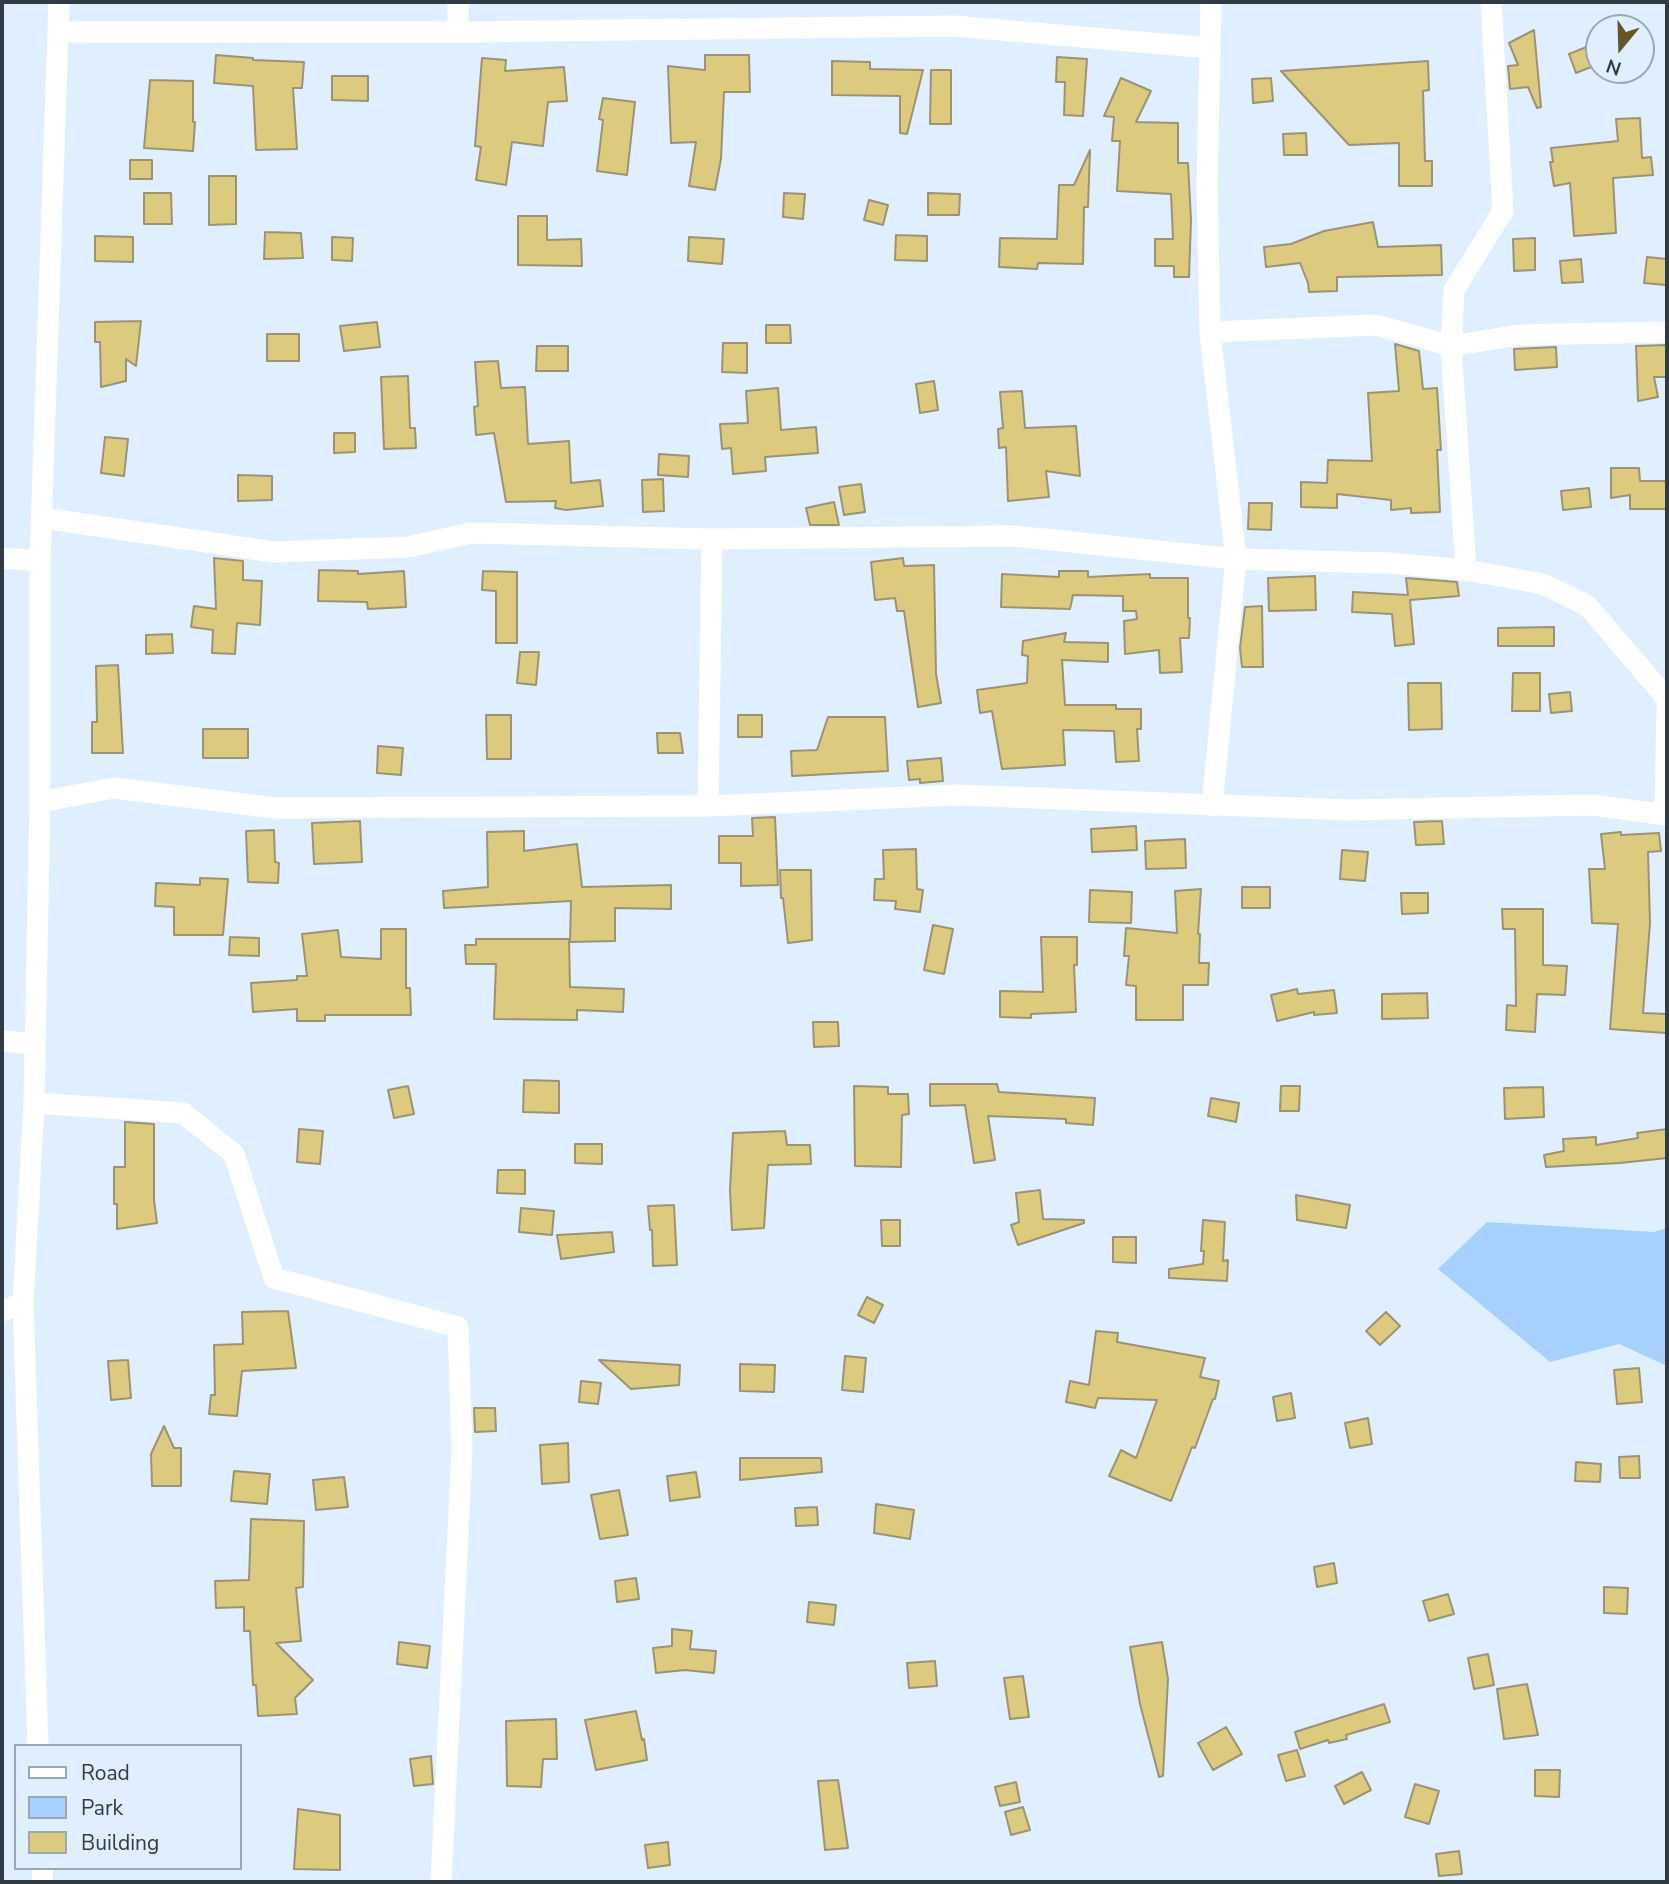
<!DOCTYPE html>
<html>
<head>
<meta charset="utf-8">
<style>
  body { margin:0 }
  #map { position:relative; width:1669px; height:1884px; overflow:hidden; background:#e0efff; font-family:"Nunito Sans",sans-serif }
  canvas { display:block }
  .frame { position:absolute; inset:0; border:4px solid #313b45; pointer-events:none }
  .legend { position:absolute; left:14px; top:1744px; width:228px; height:126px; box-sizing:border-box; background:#e0efff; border:2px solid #9aa7b5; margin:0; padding:9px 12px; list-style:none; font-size:21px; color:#313b45 }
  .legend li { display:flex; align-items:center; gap:14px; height:35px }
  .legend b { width:35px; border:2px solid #9aa7b5 }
  .north { position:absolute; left:1585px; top:14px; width:70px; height:70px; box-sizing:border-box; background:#e0efff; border:2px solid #9aa7b5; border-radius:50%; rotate:199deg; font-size:19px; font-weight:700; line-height:28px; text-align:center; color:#313b45 }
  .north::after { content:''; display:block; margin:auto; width:24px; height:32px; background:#635724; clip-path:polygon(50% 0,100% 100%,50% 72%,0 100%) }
</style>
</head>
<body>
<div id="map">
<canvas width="1669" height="1884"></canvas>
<div class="frame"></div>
<ul class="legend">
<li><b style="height:9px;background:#fff"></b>Road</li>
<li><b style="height:19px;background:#a6d1fe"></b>Park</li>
<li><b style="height:19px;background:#dcca7e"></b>Building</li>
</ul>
<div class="north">N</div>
</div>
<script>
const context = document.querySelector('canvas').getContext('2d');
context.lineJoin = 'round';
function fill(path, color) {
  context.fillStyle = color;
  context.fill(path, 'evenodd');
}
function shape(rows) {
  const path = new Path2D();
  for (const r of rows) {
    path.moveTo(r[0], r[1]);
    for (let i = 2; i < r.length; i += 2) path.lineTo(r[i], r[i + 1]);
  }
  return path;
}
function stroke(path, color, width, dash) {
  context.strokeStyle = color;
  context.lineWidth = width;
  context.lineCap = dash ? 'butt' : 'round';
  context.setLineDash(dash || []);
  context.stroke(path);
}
fill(shape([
  [1487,1222,1654,1232,1667,1228,1667,1366,1619,1344,1550,1362,1438,1269]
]), '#a6d1fe');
const building = shape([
  [1534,30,1541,107,1537,108,1528,87,1510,89,1508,66,1518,65,1509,43,1534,30],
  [1589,46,1596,65,1576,73,1569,54,1589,46],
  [216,55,253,58,253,60,304,62,302,88,293,88,297,149,256,150,253,86,214,83,216,55],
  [705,55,749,55,750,92,724,92,721,159,715,190,689,186,696,142,671,143,668,66,705,70,705,55],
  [1057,57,1087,59,1083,116,1064,115,1065,82,1056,82,1057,57],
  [482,58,506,60,505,71,564,67,567,101,548,102,543,146,512,142,506,185,476,180,481,147,475,146,482,58],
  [832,61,870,62,870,69,923,70,907,134,900,133,900,96,832,95,832,61],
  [1428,61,1429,90,1423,91,1425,161,1432,161,1432,186,1399,186,1399,143,1349,145,1281,71,1428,61],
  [931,70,951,70,951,124,930,124,931,70],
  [332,76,368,76,368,101,332,100,332,76],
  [1121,78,1151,91,1136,122,1178,123,1178,163,1188,163,1191,220,1189,277,1174,277,1174,266,1155,266,1155,239,1173,239,1171,194,1117,191,1120,141,1112,141,1114,117,1104,116,1121,78],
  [1271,78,1273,101,1253,103,1252,79,1271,78],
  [150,80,193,81,193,122,195,122,193,151,144,148,150,80],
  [603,98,635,102,627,175,597,171,603,120,599,119,603,98],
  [1640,118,1642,158,1651,157,1653,175,1613,178,1616,233,1574,236,1570,183,1554,186,1550,162,1553,162,1551,148,1618,141,1616,119,1640,118],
  [1306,133,1307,155,1284,155,1283,134,1306,133],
  [1090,150,1088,207,1084,207,1083,264,1038,263,1037,269,999,267,1000,238,1057,239,1059,185,1074,185,1090,150],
  [130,160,152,160,152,179,130,179,130,160],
  [209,176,236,176,236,224,209,225,209,176],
  [144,193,171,193,172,224,144,224,144,193],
  [784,193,805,194,803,219,783,217,784,193],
  [928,193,960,194,959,215,928,215,928,193],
  [869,200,888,205,883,225,864,220,869,200],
  [518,216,547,216,547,240,581,239,582,266,518,265,518,216],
  [1373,222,1378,247,1441,245,1442,275,1337,277,1337,291,1309,292,1308,283,1300,263,1266,267,1264,247,1291,244,1324,231,1373,222],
  [265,232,301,233,303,258,264,259,265,232],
  [896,235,927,236,927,261,895,260,896,235],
  [95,236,133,237,133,262,95,261,95,236],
  [332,237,353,238,352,261,332,260,332,237],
  [689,237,724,239,722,264,688,261,689,237],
  [1535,238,1535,270,1514,271,1513,239,1535,238],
  [1647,257,1667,259,1666,285,1644,283,1647,257],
  [1581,259,1583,282,1562,283,1560,261,1581,259],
  [141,321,136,366,126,359,126,381,101,387,100,342,95,342,95,322,141,321],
  [377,322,380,347,344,351,340,326,377,322],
  [766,325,790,325,791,343,766,343,766,325],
  [267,334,299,334,299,361,267,361,267,334],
  [723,343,747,343,747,373,722,372,723,343],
  [1395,344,1419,351,1423,389,1437,388,1441,450,1437,450,1440,512,1411,513,1411,508,1391,510,1391,500,1337,494,1337,508,1301,507,1301,482,1327,483,1328,460,1372,461,1368,393,1399,391,1395,344],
  [1667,345,1667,377,1654,377,1658,397,1638,401,1636,346,1667,345],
  [537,346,568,346,568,371,536,371,537,346],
  [1556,347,1557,367,1515,370,1514,349,1556,347],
  [498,361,501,388,525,387,528,444,569,441,571,483,600,480,603,506,566,510,555,508,556,501,506,502,494,433,476,435,474,407,478,406,475,362,498,361],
  [408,376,410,428,415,428,416,448,384,449,381,377,408,376],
  [934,381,938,410,920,413,916,384,934,381],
  [778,388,781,430,816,427,818,453,765,457,766,471,733,474,731,448,722,449,720,424,748,423,746,391,778,388],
  [1022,391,1025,428,1076,426,1080,476,1046,471,1049,497,1008,501,1006,447,999,448,998,429,1003,428,1000,392,1022,391],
  [334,433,355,433,355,452,334,453,334,433],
  [105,437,128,439,124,476,101,473,105,437],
  [659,454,689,456,688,477,658,475,659,454],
  [1611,468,1639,468,1640,481,1667,481,1667,509,1630,509,1630,495,1611,498,1611,468],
  [238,475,272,476,272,500,238,501,238,475],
  [663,479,664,511,643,512,642,480,663,479],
  [861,484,865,512,844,515,839,487,861,484],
  [1589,488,1591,507,1563,510,1561,491,1589,488],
  [834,502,839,525,810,525,806,508,834,502],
  [1249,503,1272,503,1271,530,1248,529,1249,503],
  [214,558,243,561,243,580,262,581,260,625,237,623,235,654,212,653,213,630,191,627,194,606,216,609,214,558],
  [903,558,904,566,934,565,936,674,941,703,918,707,904,611,897,611,895,598,875,600,871,562,903,558],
  [319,570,358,571,358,574,404,571,406,607,368,609,367,602,318,601,319,570],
  [483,571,517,572,517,643,496,643,496,591,482,590,483,571],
  [1059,571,1088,571,1088,577,1150,574,1150,578,1188,578,1188,618,1190,618,1189,638,1180,638,1182,672,1160,673,1159,650,1125,654,1124,621,1137,619,1136,611,1123,611,1123,596,1073,595,1070,609,1001,607,1002,574,1059,577,1059,571],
  [1315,576,1316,610,1269,611,1268,578,1315,576],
  [1406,578,1457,582,1459,596,1410,600,1414,644,1395,646,1392,614,1352,612,1353,592,1408,595,1406,578],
  [1262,606,1263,667,1242,667,1240,648,1245,607,1262,606],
  [1554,627,1554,646,1498,646,1498,628,1554,627],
  [1066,633,1064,642,1108,643,1108,662,1062,660,1065,705,1116,705,1116,709,1141,709,1141,729,1137,729,1139,761,1116,762,1114,731,1063,730,1065,765,1002,769,992,711,980,713,977,690,1027,683,1028,656,1022,655,1023,641,1066,633],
  [172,634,173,653,146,654,146,635,172,634],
  [520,652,539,652,536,685,517,683,520,652],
  [118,665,123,753,92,753,92,722,97,722,96,666,118,665],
  [1513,673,1540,673,1540,711,1512,711,1513,673],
  [1408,683,1441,683,1442,729,1409,730,1408,683],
  [1570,692,1572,711,1551,713,1549,694,1570,692],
  [486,715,511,715,511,759,487,759,486,715],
  [738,715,762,715,762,737,738,737,738,715],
  [828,717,885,717,888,771,792,776,791,751,817,750,828,717],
  [203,729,248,729,248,758,203,758,203,729],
  [657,733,680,733,683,753,658,753,657,733],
  [378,746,403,748,401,775,377,773,378,746],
  [941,758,943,781,920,783,920,779,909,780,907,761,941,758],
  [775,817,778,885,741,886,741,863,719,863,719,836,753,836,752,818,775,817],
  [360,821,362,862,314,864,312,823,360,821],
  [1442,821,1444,844,1416,845,1414,822,1442,821],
  [1136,826,1137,850,1092,852,1091,829,1136,826],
  [274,830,275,862,279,863,278,883,248,882,246,831,274,830],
  [524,831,524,851,577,844,582,887,671,885,671,909,615,908,615,941,570,942,571,901,444,908,443,891,488,887,487,832,524,831],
  [1621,832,1621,835,1659,833,1661,851,1648,852,1650,923,1643,1013,1667,1014,1666,1033,1610,1029,1618,924,1592,923,1589,869,1605,869,1601,834,1621,832],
  [1185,839,1186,868,1146,869,1145,841,1185,839],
  [916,849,917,889,923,890,920,912,895,909,896,901,874,900,875,879,884,879,883,850,916,849],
  [1342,850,1368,852,1365,881,1340,879,1342,850],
  [780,870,811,870,812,940,788,943,783,898,781,898,780,870],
  [200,878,228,879,223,935,174,935,174,907,155,906,156,883,200,885,200,878],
  [1242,887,1270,887,1270,908,1242,908,1242,887],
  [1201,889,1198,934,1200,934,1199,963,1209,963,1208,985,1183,985,1183,1020,1136,1020,1136,986,1126,985,1129,956,1124,956,1126,928,1177,933,1175,891,1201,889],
  [1090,890,1132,892,1131,923,1089,922,1090,890],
  [1401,893,1428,893,1428,913,1402,914,1401,893],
  [1502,909,1543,909,1543,965,1567,966,1565,995,1537,994,1535,1032,1506,1030,1507,1005,1516,1006,1515,929,1503,929,1502,909],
  [933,925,953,929,944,974,924,970,933,925],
  [381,929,406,929,406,988,410,988,411,1015,325,1015,325,1021,297,1021,297,1009,253,1012,251,983,297,980,297,976,307,976,302,934,338,930,341,957,381,959,381,929],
  [230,937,259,938,259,956,229,955,230,937],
  [1041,937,1077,937,1077,965,1074,965,1076,1012,1031,1014,1031,1018,1000,1017,1000,991,1043,992,1041,937],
  [476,939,569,939,570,987,624,989,623,1012,577,1010,577,1020,494,1019,496,964,466,964,465,945,476,945,476,939],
  [1297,989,1298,994,1334,990,1337,1013,1314,1015,1314,1012,1277,1021,1271,995,1297,989],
  [1427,993,1428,1018,1382,1019,1382,994,1427,993],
  [813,1022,838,1022,839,1046,814,1047,813,1022],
  [524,1080,559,1081,559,1113,523,1112,524,1080],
  [930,1084,997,1084,999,1092,1095,1098,1093,1125,1066,1123,1066,1119,988,1116,995,1160,974,1163,965,1105,930,1106,930,1084],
  [408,1086,414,1114,394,1118,388,1090,408,1086],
  [854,1086,888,1087,888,1094,908,1094,909,1114,902,1115,901,1167,855,1166,854,1086],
  [1281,1086,1300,1086,1299,1111,1280,1111,1281,1086],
  [1543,1087,1544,1117,1505,1119,1504,1088,1543,1087],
  [1211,1098,1239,1103,1236,1122,1208,1116,1211,1098],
  [125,1122,154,1124,154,1200,157,1223,117,1229,117,1204,114,1204,114,1167,125,1167,125,1122],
  [299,1129,323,1131,320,1164,297,1162,299,1129],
  [1667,1129,1667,1158,1620,1163,1546,1167,1544,1155,1564,1151,1563,1139,1596,1137,1596,1145,1638,1138,1637,1133,1667,1129],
  [785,1131,787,1145,810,1145,811,1164,768,1165,764,1228,732,1230,730,1190,733,1133,785,1131],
  [575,1144,602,1144,602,1164,575,1163,575,1144],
  [498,1170,525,1170,525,1194,497,1193,498,1170],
  [1040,1190,1043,1219,1084,1220,1084,1223,1018,1245,1011,1225,1019,1222,1016,1193,1040,1190],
  [1296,1195,1350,1205,1346,1228,1297,1220,1296,1195],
  [674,1205,677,1265,653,1266,652,1230,650,1230,648,1206,674,1205],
  [521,1208,554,1211,552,1235,519,1232,521,1208],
  [881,1220,900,1220,900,1246,882,1246,881,1220],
  [1203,1220,1225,1222,1223,1261,1228,1260,1227,1281,1169,1278,1169,1269,1203,1264,1204,1251,1201,1251,1203,1220],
  [612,1232,614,1252,561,1259,557,1235,612,1232],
  [1113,1237,1136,1237,1136,1263,1113,1262,1113,1237],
  [867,1297,883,1305,874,1323,858,1315,867,1297],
  [288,1311,296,1368,242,1371,237,1416,209,1414,211,1395,215,1395,214,1345,243,1344,242,1312,288,1311],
  [1386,1312,1400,1326,1380,1345,1366,1331,1386,1312],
  [1096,1331,1118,1333,1117,1342,1205,1358,1200,1377,1219,1381,1215,1399,1213,1399,1195,1448,1192,1447,1171,1501,1109,1476,1121,1450,1136,1458,1157,1400,1098,1398,1095,1408,1066,1402,1070,1381,1089,1385,1096,1331],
  [845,1356,866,1358,863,1392,842,1390,845,1356],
  [128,1360,131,1398,111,1400,108,1361,128,1360],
  [599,1360,680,1365,679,1385,631,1389,599,1360],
  [740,1364,775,1365,774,1392,740,1391,740,1364],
  [1639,1368,1642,1402,1617,1404,1614,1370,1639,1368],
  [581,1381,601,1383,598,1404,579,1402,581,1381],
  [1291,1393,1295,1418,1277,1421,1273,1397,1291,1393],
  [474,1408,495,1408,496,1431,475,1432,474,1408],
  [1368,1418,1372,1444,1350,1448,1345,1423,1368,1418],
  [164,1426,174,1448,181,1448,181,1486,152,1486,151,1454,164,1426],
  [568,1443,569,1482,542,1484,540,1445,568,1443],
  [1639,1456,1640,1478,1620,1478,1619,1457,1639,1456],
  [740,1458,821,1458,822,1472,740,1480,740,1458],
  [1576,1462,1601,1464,1600,1482,1575,1481,1576,1462],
  [234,1471,270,1474,267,1504,231,1501,234,1471],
  [696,1472,700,1497,670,1501,667,1476,696,1472],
  [344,1477,348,1507,316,1510,313,1480,344,1477],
  [619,1490,628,1535,600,1539,591,1495,619,1490],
  [876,1504,914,1510,910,1539,874,1533,876,1504],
  [817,1507,818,1525,796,1526,795,1508,817,1507],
  [251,1519,304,1521,303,1587,296,1588,301,1641,276,1643,313,1680,295,1698,297,1714,258,1716,256,1685,253,1685,250,1631,244,1631,244,1607,216,1608,215,1581,249,1580,251,1519],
  [1334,1563,1337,1583,1317,1587,1314,1567,1334,1563],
  [636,1578,639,1599,617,1602,615,1581,636,1578],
  [1604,1587,1628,1588,1627,1614,1604,1613,1604,1587],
  [1448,1594,1454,1614,1429,1621,1423,1601,1448,1594],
  [809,1602,836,1605,834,1625,807,1622,809,1602],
  [672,1629,692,1631,690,1649,716,1651,714,1673,685,1670,656,1673,653,1648,672,1646,672,1629],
  [399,1642,430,1646,427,1668,397,1664,399,1642],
  [1162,1642,1168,1679,1163,1776,1159,1777,1140,1704,1130,1647,1162,1642],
  [1488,1654,1494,1685,1474,1689,1468,1658,1488,1654],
  [935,1661,937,1686,909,1688,907,1663,935,1661],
  [1023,1676,1029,1717,1010,1719,1004,1678,1023,1676],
  [1527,1684,1538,1735,1504,1739,1497,1689,1527,1684],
  [1384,1704,1390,1722,1346,1735,1347,1739,1329,1743,1328,1740,1300,1749,1295,1732,1384,1704],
  [636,1711,642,1740,644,1739,647,1760,596,1770,585,1720,636,1711],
  [556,1719,557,1759,543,1759,541,1787,507,1786,506,1721,556,1719],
  [1226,1727,1242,1754,1213,1770,1198,1743,1226,1727],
  [1297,1750,1305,1776,1286,1781,1278,1755,1297,1750],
  [431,1756,433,1784,414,1786,410,1759,431,1756],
  [1535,1770,1560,1770,1559,1797,1535,1796,1535,1770],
  [1362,1772,1371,1790,1344,1804,1335,1786,1362,1772],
  [838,1780,848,1848,825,1850,818,1781,838,1780],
  [1016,1782,1020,1802,1000,1806,995,1787,1016,1782],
  [1415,1784,1439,1791,1429,1824,1405,1817,1415,1784],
  [1023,1807,1030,1830,1011,1835,1005,1812,1023,1807],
  [298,1809,340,1815,340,1870,294,1869,298,1809],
  [668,1842,670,1865,648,1868,645,1845,668,1842],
  [1459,1851,1462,1874,1439,1876,1436,1854,1459,1851]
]);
fill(building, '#dcca7e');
stroke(building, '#9b9374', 2);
stroke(shape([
  [458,2,458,32],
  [1211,2,1207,187,1210,332,1236,559,1212,806],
  [59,32,458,32,954,26,1210,48],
  [1210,332,1376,325,1451,346,1519,335,1667,332],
  [43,518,274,552,408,547,471,533,712,539,1014,536,1236,559,1389,563,1466,570,1543,584,1588,606,1667,699],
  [2,558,40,561],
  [1466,570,1451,346,1454,290,1503,211,1491,2],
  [40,802,114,788,276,808,708,806,957,795,1349,810,1592,805,1667,815],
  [708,806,712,539],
  [1665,814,1667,708],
  [2,1041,34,1044],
  [34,1103,183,1113,234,1154,274,1278,458,1327,462,1450,441,1882],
  [2,1311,23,1303],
  [38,1746,23,1303,34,1103,40,802,40,561,59,2],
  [42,1882,43,1868]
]), '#fff', 21);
</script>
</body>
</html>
